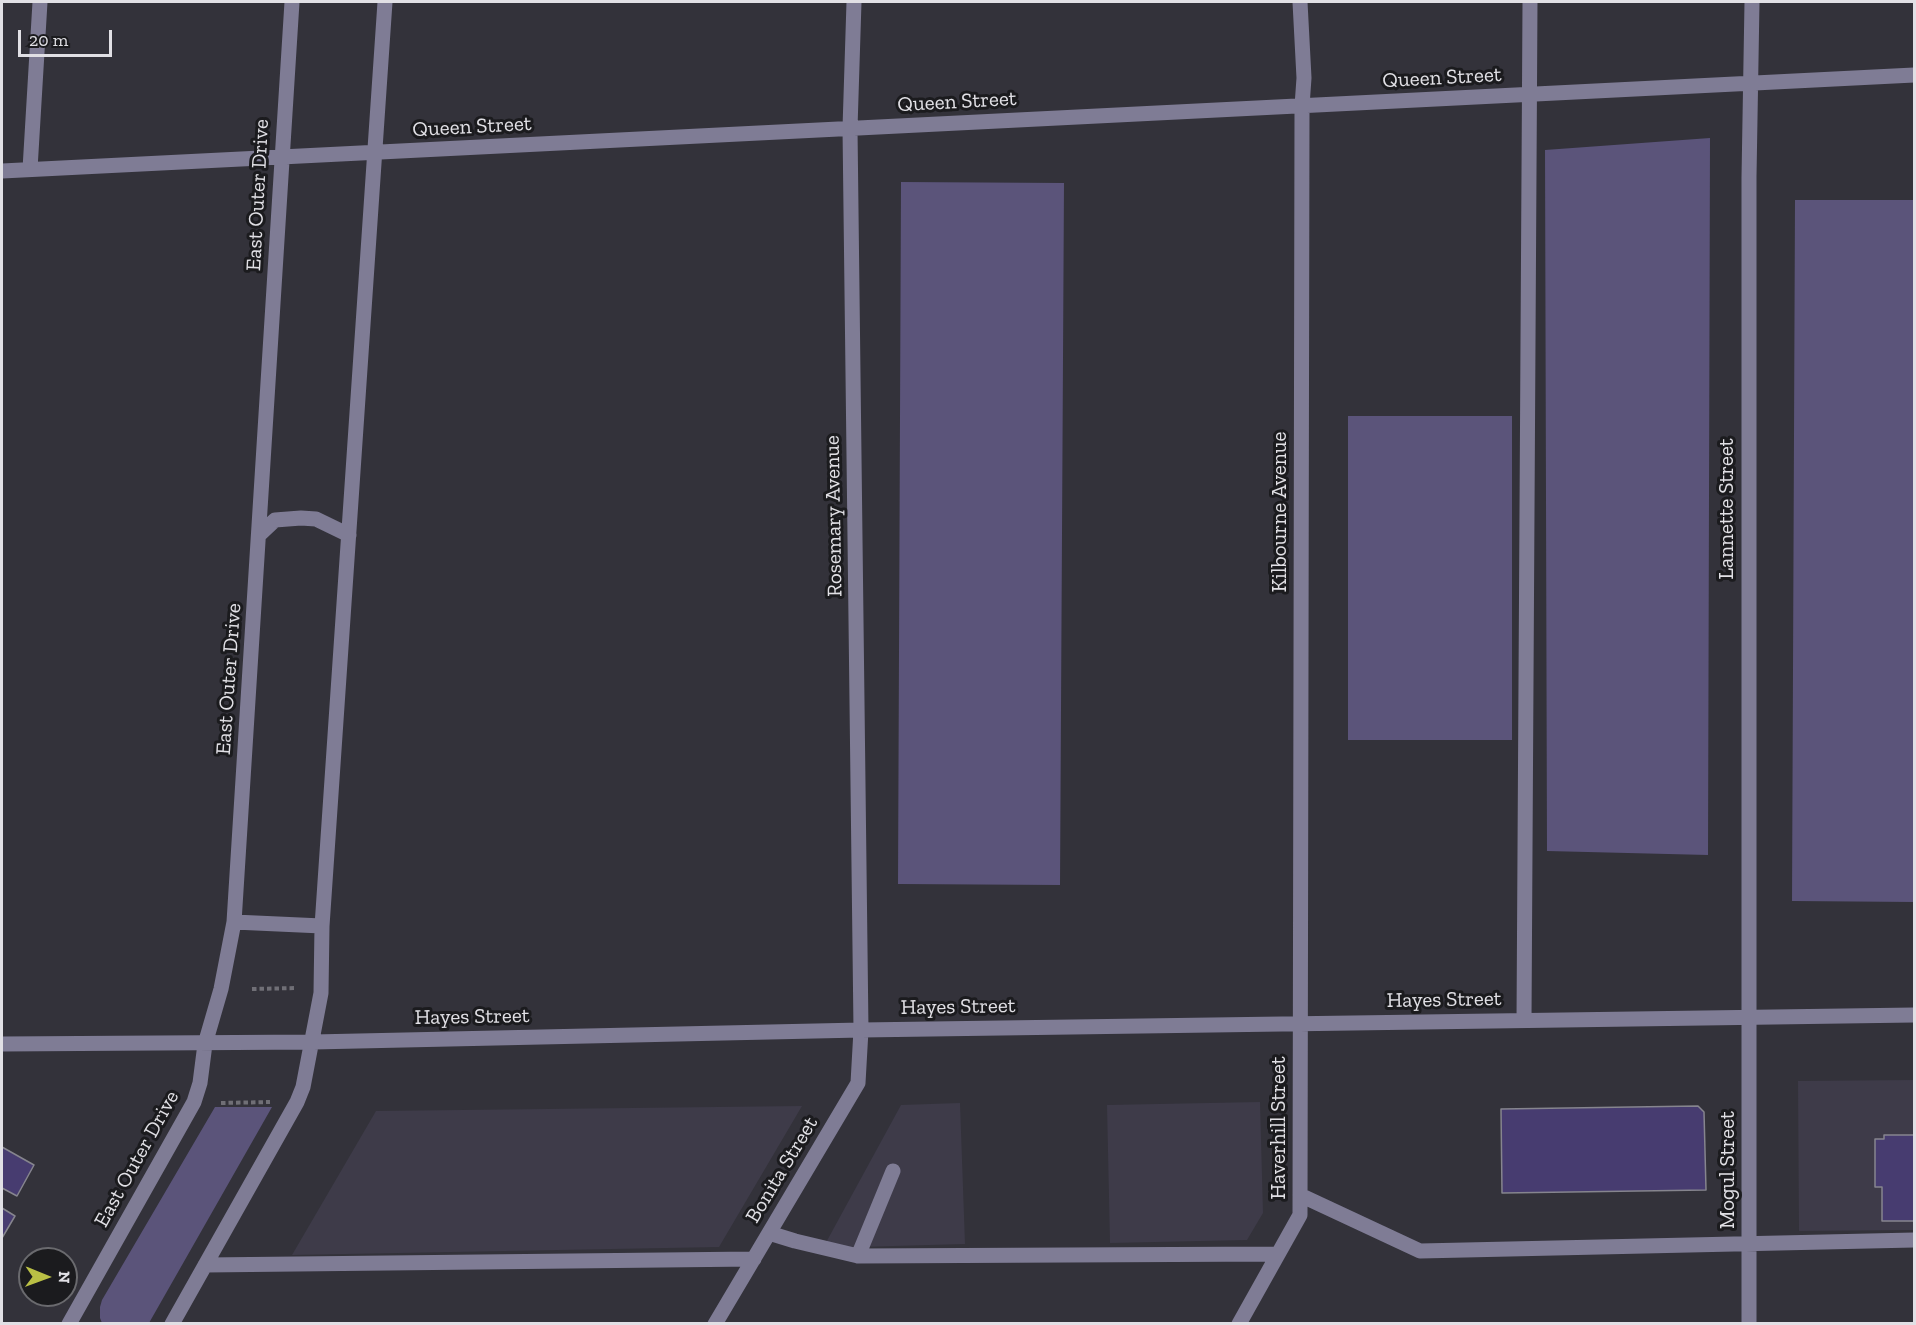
<!DOCTYPE html>
<html>
<head>
<meta charset="utf-8">
<style>
  body { margin:0 }
  #map { position:relative; width:1916px; height:1325px; overflow:hidden; background:#33323a; font-family:"Zilla Slab",serif }
  canvas { display:block }
  .frame { position:absolute; inset:0; border:3px solid #e1e0e5; pointer-events:none }
  .north { position:absolute; left:18px; top:1247px; width:60px; height:60px; box-sizing:border-box; background:#1b1b1e; border:2px solid #6a6a6e; border-radius:50%; rotate:91deg; font-size:16px; font-weight:700; line-height:24px; text-align:center; color:#e1e0e5 }
  .north::after { content:''; display:block; margin:auto; width:21px; height:27px; background:#bac045; clip-path:polygon(50% 0,100% 100%,50% 72%,0 100%) }
  .scale { position:absolute; left:18px; top:30px; width:94px; height:27px; box-sizing:border-box; border:3px solid #e1e0e5; border-top:0; padding-left:8px; font-size:18px; line-height:21px; white-space:nowrap; color:#e1e0e5; -webkit-text-stroke:4px #1b1b1e; paint-order:stroke }
</style>
</head>
<body>
<div id="map">
<canvas width="1916" height="1325"></canvas>
<div class="frame"></div>
<div class="north">N</div>
<div class="scale">20 m</div>
</div>
<script>
const context = document.querySelector('canvas').getContext('2d');
context.lineJoin = 'round';
function fill(path, color) {
  context.fillStyle = color;
  context.fill(path, 'evenodd');
}
function shape(rows) {
  const path = new Path2D();
  for (const r of rows) {
    path.moveTo(r[0], r[1]);
    for (let i = 2; i < r.length; i += 2) path.lineTo(r[i], r[i + 1]);
  }
  return path;
}
function stroke(path, color, width, dash) {
  context.strokeStyle = color;
  context.lineWidth = width;
  context.lineCap = dash ? 'butt' : 'round';
  context.setLineDash(dash || []);
  context.stroke(path);
}
function label(font, color, halo, rows, align = 'center') {
  context.font = font + ' "Zilla Slab",serif';
  context.lineWidth = 6;
  context.setLineDash([]);
  context.textBaseline = 'middle';
  context.strokeStyle = halo;
  context.fillStyle = color;
  for (const [text, x, y, turn = 0] of rows) {
    context.save();
    context.translate(x, y);
    context.rotate((+turn || 0) * Math.PI / 180);
    context.textAlign = isNaN(turn) ? turn : align;
    if (halo) context.strokeText(text, 0, 0);
    context.fillText(text, 0, 0);
    context.restore();
  }
}
fill(shape([
  [1914,1080,1914,1230,1799,1231,1798,1081],
  [1260,1102,1263,1213,1247,1240,1110,1243,1107,1105],
  [960,1103,965,1244,823,1248,901,1105],
  [802,1106,719,1247,292,1255,376,1111]
]), '#3e3b49');
fill(shape([
  [1710,138,1708,855,1547,851,1545,150],
  [901,182,1064,183,1060,885,898,884],
  [1795,200,1914,200,1914,902,1792,901],
  [1348,416,1512,416,1512,740,1348,740],
  [215,1107,272,1107,149,1323,102,1323,100,1318,100,1307,102,1300]
]), '#5b547a');
const building = shape([
  [1698,1106,1704,1112,1706,1190,1502,1193,1501,1109,1698,1106],
  [1884,1135,1914,1135,1914,1221,1882,1221,1882,1187,1875,1187,1875,1139,1884,1139,1884,1135],
  [2,1147,34,1165,17,1196,2,1188,2,1147],
  [2,1208,15,1216,2,1238,2,1208]
]);
fill(building, '#473c70');
stroke(building, '#86858e', 1.5);
stroke(shape([
  [252,989,297,988],
  [221,1103,270,1102]
]), '#706f76', 4, [4.5, 3]);
stroke(shape([
  [30,169,40,2],
  [2,171,1914,75],
  [259,535,275,520,301,518,316,519,349,535],
  [234,922,322,926],
  [1524,1020,1530,2],
  [2,1044,313,1042,861,1030,1914,1015],
  [1300,1195,1420,1251,1914,1240],
  [769,1233,795,1241,858,1256,1278,1254],
  [858,1256,893,1171],
  [205,1265,754,1259],
  [69,1324,194,1102,200,1083,205,1044,221,989,234,922,292,2],
  [172,1324,297,1102,303,1087,321,993,322,926,385,2],
  [715,1324,858,1083,861,1030,850,128,854,2],
  [1239,1324,1300,1215,1302,106,1304,78,1300,2],
  [1749,1324,1749,177,1752,2]
]), '#7f7c95', 15);
label('21px', '#e1e0e5', '#1b1b1e', [
  ["Queen Street",1442,78,-3],
  ["Queen Street",957,102,-3],
  ["Queen Street",472,127,-3],
  ["East Outer Drive",258,195,-87],
  ["Lannette Street",1727,509,-90],
  ["Kilbourne Avenue",1280,512,-90],
  ["Rosemary Avenue",834,516,-91],
  ["East Outer Drive",229,679,-86],
  ["Hayes Street",1444,1000,-1],
  ["Hayes Street",958,1007,-1],
  ["Hayes Street",472,1017,-1],
  ["Haverhill Street",1279,1128,-90],
  ["East Outer Drive",137,1159,-61],
  ["Bonita Street",782,1170,-59],
  ["Mogul Street",1728,1170,-90]
]);
</script>
</body>
</html>
